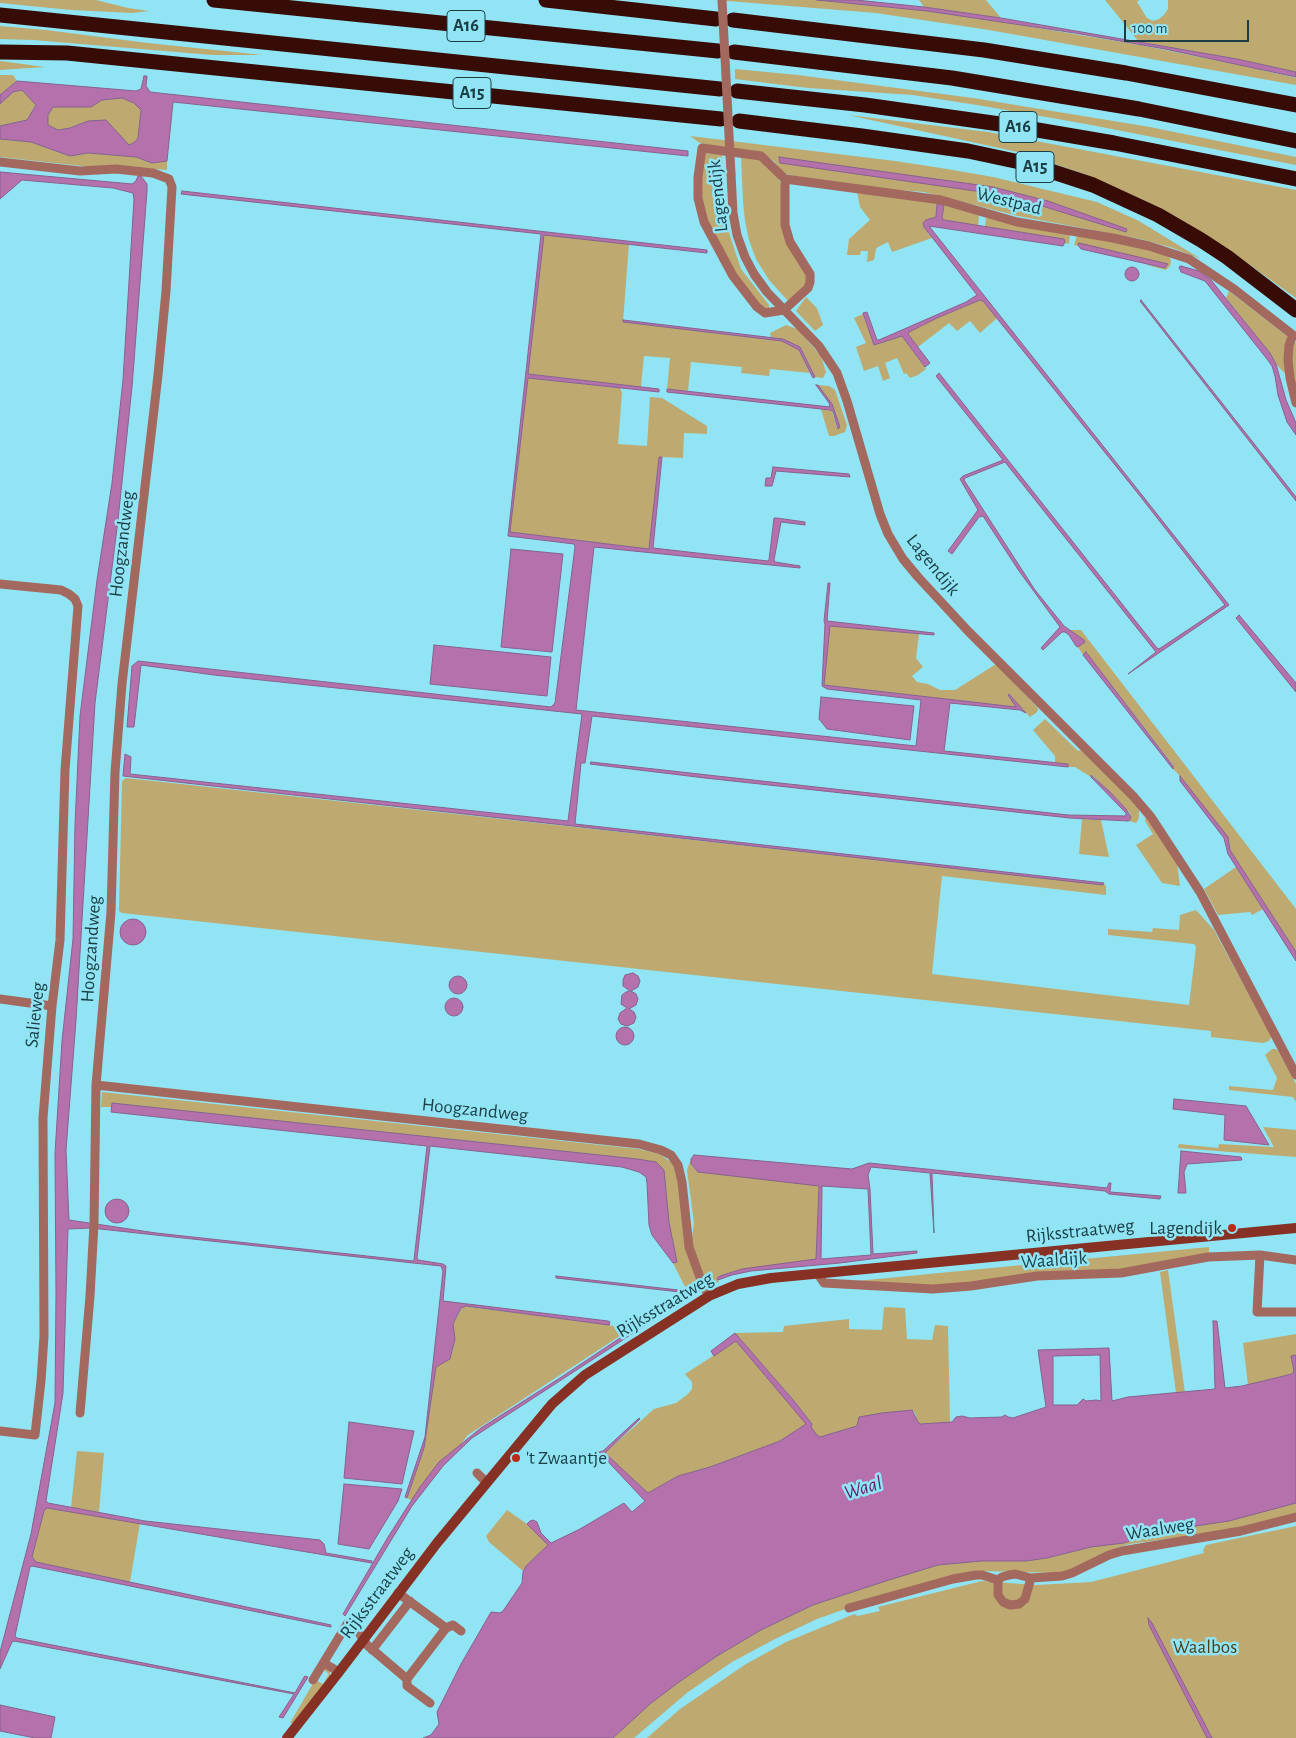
<!DOCTYPE html>
<html>
<head>
<meta charset="utf-8">
<style>
  body { margin:0 }
  #map { position:relative; width:1296px; height:1738px; overflow:hidden; background:#90e4f4; font-family:"Alegreya Sans",sans-serif }
  canvas { display:block }
  .scale { position:absolute; left:1124px; top:20px; width:125px; height:22px; box-sizing:border-box; border:2px solid #1b3e45; border-top:0; padding-left:6px; font-size:15px; line-height:18px; white-space:nowrap; color:#1b3e45; -webkit-text-stroke:4px #90e4f4; paint-order:stroke }
</style>
</head>
<body>
<div id="map">
<canvas width="1296" height="1738"></canvas>
<div class="scale">100 m</div>
</div>
<script>
const context = document.querySelector('canvas').getContext('2d');
context.lineJoin = 'round';
function fill(path, color) {
  context.fillStyle = color;
  context.fill(path, 'evenodd');
}
function shape(rows) {
  const path = new Path2D();
  for (const r of rows) {
    if (r.length === 3) {
      path.moveTo(r[0] + r[2], r[1]);
      path.arc(r[0], r[1], r[2], 0, 2 * Math.PI);
      continue;
    }
    path.moveTo(r[0], r[1]);
    for (let i = 2; i < r.length; i += 2) path.lineTo(r[i], r[i + 1]);
  }
  return path;
}
function stroke(path, color, width, dash) {
  context.strokeStyle = color;
  context.lineWidth = width;
  context.lineCap = dash ? 'butt' : 'round';
  context.setLineDash(dash || []);
  context.stroke(path);
}
function label(font, color, halo, rows, align = 'center') {
  context.font = font + ' "Alegreya Sans",sans-serif';
  context.lineWidth = 5;
  context.setLineDash([]);
  context.textBaseline = 'middle';
  context.strokeStyle = halo;
  context.fillStyle = color;
  for (const [text, x, y, turn = 0] of rows) {
    context.save();
    context.translate(x, y);
    context.rotate((+turn || 0) * Math.PI / 180);
    context.textAlign = isNaN(turn) ? turn : align;
    if (halo) context.strokeText(text, 0, 0);
    context.fillText(text, 0, 0);
    context.restore();
  }
}
fill(shape([
  [0,0,96,0,128,8,149,11,133,13,71,10,0,3],
  [715,0,817,0,927,11,1002,22,1140,45,1240,65,1296,78,1296,85,989,30,876,13],
  [919,0,986,0,1001,18,924,7],
  [1105,0,1139,0,1137,2,1147,18,1153,21,1159,19,1164,15,1168,9,1168,0,1296,0,1296,72,1237,59,1139,42],
  [0,26,46,30,148,43,263,55,212,55,33,40,0,39],
  [0,61,45,67,0,70],
  [735,69,798,75,973,98,1150,127,1296,157,1296,165,1086,124,983,106,913,95,808,88,735,79],
  [0,75,13,75,17,81,0,95],
  [22,90,36,104,27,120,0,126,0,104,13,92],
  [122,98,134,103,141,110,138,138,135,142,129,145,122,139,88,121,70,128,58,130,48,125,48,115,53,107,91,107,102,100],
  [848,115,988,132,1296,190,1296,298,1233,253,1087,175,1022,153],
  [690,136,895,161,941,168,993,177,1097,202,1139,221,1201,259,1173,248,1141,239,1018,216,924,192,886,189,794,176,783,173,774,161,765,155,712,146,700,143],
  [0,139,31,142,70,156,88,153,136,157,152,163,167,161,167,170,117,166,82,166,0,157],
  [704,153,722,155,726,224,741,269,769,305,769,308,765,310,730,268,704,215,700,180],
  [741,155,761,160,778,177,782,187,784,227,806,270,806,286,789,302,769,280,756,259,749,240,745,221,743,201],
  [857,192,936,202,937,204,936,217,923,223,924,227,932,238,892,252,888,242,878,247,876,249,874,260,867,262,868,251,861,251,860,255,847,255,849,239,870,220,860,207],
  [944,205,979,215,978,226,944,220,942,218],
  [986,217,1070,232,1069,244,1065,243,1064,239,985,227],
  [544,234,629,244,623,322,782,341,799,350,810,373,770,369,769,376,741,373,742,367,691,362,688,391,667,389,670,358,644,356,641,387,528,374],
  [1077,236,1108,240,1160,252,1169,257,1171,260,1170,266,1166,270,1143,264,1165,268,1074,245],
  [1229,291,1296,343,1296,388,1294,383,1276,364,1270,353,1226,298],
  [806,297,817,308,823,325,815,331,796,311],
  [980,300,983,301,997,318,980,333,970,321,957,331,949,323,918,347,908,334,908,332,937,318],
  [863,314,874,345,902,336,926,369,918,375,910,378,906,373,904,374,897,358,885,363,890,378,883,381,878,366,864,371,856,347,866,343,854,318],
  [786,325,797,329,821,356,826,372,823,378,815,377,800,347,783,339,771,337,770,333],
  [528,378,620,388,622,393,618,444,647,446,650,397,662,398,707,426,707,434,684,433,683,458,659,457,650,548,649,549,510,532],
  [818,385,829,386,835,390,847,425,845,432,834,436,829,436,821,409,832,411,837,428,840,426,832,404],
  [831,625,919,634,916,658,923,667,912,676,917,682,928,684,940,690,955,690,996,664,1037,707,1038,710,1036,713,1030,717,1009,694,1008,696,1017,707,824,685,828,627],
  [1070,630,1081,630,1296,909,1296,952,1230,850,1229,840,1181,777,1173,769,1173,765,1086,652,1083,655,1078,647,1085,642,1084,640],
  [1045,719,1078,751,1081,750,1139,806,1139,818,1136,823,1129,821,1131,817,1130,813,1110,792,1092,775,1091,777,1075,767,1068,767,1068,764,1055,763,1055,756,1033,730],
  [126,778,1106,885,1106,895,942,876,932,974,1189,1005,1196,947,1194,944,1108,935,1108,929,1152,932,1153,928,1179,930,1180,915,1196,910,1214,930,1271,1035,1271,1037,1269,1041,1263,1043,1211,1037,1211,1031,122,913,119,911,122,781],
  [1146,815,1177,863,1180,886,1162,883,1136,845,1153,834,1145,821],
  [1082,819,1101,820,1109,857,1079,854],
  [1236,867,1263,909,1252,915,1250,912,1218,915,1204,889],
  [1272,1049,1276,1049,1279,1052,1296,1084,1296,1102,1293,1097,1229,1090,1229,1086,1273,1090,1277,1078,1265,1055],
  [102,1092,638,1149,660,1154,673,1164,678,1175,700,1292,662,1314,688,1293,673,1263,677,1261,669,1222,664,1170,637,1159,112,1103,112,1107,101,1107],
  [1263,1127,1296,1130,1296,1157,1178,1148,1179,1144,1218,1148,1219,1144,1274,1147],
  [691,1159,691,1165,698,1172,819,1185,816,1259,735,1271,717,1278,719,1282,709,1287,705,1280,691,1243,694,1224,687,1170],
  [1209,1247,1209,1255,1153,1267,921,1287,846,1282],
  [1168,1270,1185,1393,1176,1393,1160,1272],
  [463,1306,609,1325,629,1330,468,1435,415,1502,407,1498,424,1448,436,1366,451,1356,454,1345,453,1324],
  [884,1307,905,1308,907,1339,932,1340,935,1325,948,1326,950,1422,920,1424,918,1422,915,1413,912,1410,859,1417,858,1426,820,1437,817,1435,811,1427,812,1424,794,1401,735,1333,783,1332,784,1326,849,1319,849,1329,882,1330],
  [1296,1334,1296,1355,1291,1356,1294,1371,1292,1374,1248,1385,1243,1343],
  [736,1341,807,1424,780,1441,710,1467,678,1476,648,1493,605,1453,654,1409,676,1403,688,1394,692,1389,692,1382,685,1374],
  [77,1451,104,1453,99,1512,71,1508],
  [1296,1503,1296,1515,1234,1530,1130,1544,1119,1547,1085,1565,1059,1573,982,1571,851,1607,817,1619,775,1639,732,1662,688,1692,634,1738,613,1738,650,1704,679,1682,717,1656,761,1630,813,1605,889,1580,938,1565,981,1561,1026,1561,1047,1558,1091,1547,1124,1543,1156,1532,1172,1528,1192,1527],
  [47,1508,140,1523,130,1582,36,1562,32,1557,44,1511],
  [507,1510,527,1524,548,1545,526,1566,523,1571,489,1542,486,1536],
  [1296,1526,1296,1738,647,1738,680,1709,746,1664,786,1642,852,1615,855,1614,857,1616,880,1611,878,1607,982,1581,1036,1585,1091,1582,1204,1553,1203,1550,1206,1545],
  [325,1668,330,1671,330,1676,294,1723,290,1723,315,1680,323,1684,329,1674,324,1670]
]), '#beaa71');
const water = shape([
  [817,0,856,0,924,7,1001,18,1237,59,1296,72,1296,77,1165,49,1075,33,927,11,817,0],
  [144,76,147,76,146,86,150,92,688,151,688,156,173,102,167,161,152,163,136,157,88,153,70,156,31,142,0,139,0,126,27,120,36,105,22,90,13,92,0,104,0,95,17,81,136,91,141,89,144,76],
  [122,98,134,103,141,110,138,138,135,142,129,145,106,120,88,121,70,128,58,130,48,125,48,115,53,107,91,107,102,100,122,98],
  [779,157,993,187,1048,201,1127,229,1126,232,1010,196,780,163,779,157],
  [0,172,132,184,136,181,138,176,141,176,147,184,147,191,132,387,118,520,95,703,76,1020,66,1150,69,1220,156,1233,413,1261,414,1260,427,1146,111,1112,112,1103,637,1159,656,1162,664,1170,669,1222,677,1262,673,1263,652,1235,649,1225,647,1183,646,1177,639,1172,622,1167,430,1146,417,1258,418,1260,443,1264,446,1266,443,1301,608,1321,610,1322,609,1325,466,1306,461,1308,453,1324,455,1339,450,1359,436,1367,424,1448,407,1498,405,1497,425,1437,443,1271,441,1266,91,1228,68,1229,63,1393,46,1501,48,1503,145,1521,320,1540,324,1544,326,1553,372,1561,372,1563,47,1508,44,1511,32,1557,36,1562,331,1625,331,1627,32,1566,30,1567,15,1636,17,1638,295,1693,304,1677,305,1676,308,1677,283,1718,279,1717,294,1694,14,1641,12,1642,0,1669,0,1652,31,1534,55,1403,56,1294,55,1153,62,1041,73,939,75,825,80,716,97,580,112,483,123,380,134,199,133,193,113,188,22,180,0,199,0,172],
  [182,191,707,250,707,253,544,235,528,374,659,389,659,392,528,378,510,532,649,549,659,457,662,457,653,548,768,561,769,560,774,518,777,518,805,522,805,525,781,522,774,560,775,562,800,566,800,568,594,547,576,710,916,746,921,700,827,689,822,686,825,624,824,621,828,583,830,583,827,621,934,633,934,635,830,626,824,685,1016,707,1008,695,1009,694,1026,713,1020,710,950,703,944,751,1068,764,1068,767,592,716,585,763,581,763,575,824,1104,883,1103,885,123,776,125,754,131,757,130,774,568,821,582,714,214,675,141,665,134,727,127,727,132,666,138,661,551,707,555,703,575,547,574,544,508,536,541,234,181,194,182,191],
  [937,204,944,205,942,218,944,220,1064,239,1065,242,1063,246,929,226,1229,605,1128,674,1156,652,1005,462,965,478,964,480,1035,590,1064,626,1084,640,1085,642,1078,647,1076,646,1069,635,1065,632,1062,632,1043,650,1041,648,1060,627,1019,571,983,516,979,517,952,554,948,551,978,510,960,479,963,476,1003,460,936,376,939,373,1157,648,1159,649,1225,605,1140,496,983,301,980,300,937,318,909,332,908,334,930,363,925,367,902,336,874,345,863,313,867,312,877,340,879,340,966,302,977,295,924,227,923,223,926,220,936,217,937,204],
  [1079,243,1168,264,1167,265,1165,268,1081,249,1078,245,1079,243],
  [1181,266,1199,271,1211,280,1270,353,1276,364,1286,400,1296,423,1296,435,1287,422,1278,395,1275,376,1272,366,1267,359,1205,281,1181,272,1179,267,1181,266],
  [1132,274,7],
  [1141,300,1296,497,1296,501,1140,301,1141,300],
  [623,320,783,339,800,347,815,377,813,378,799,350,782,341,623,322,623,320],
  [816,385,818,385,832,404,840,427,838,429,833,411,830,410,667,392,667,389,830,407,829,403,816,385],
  [773,467,849,474,850,477,776,471,772,486,765,486,766,478,771,478,773,467],
  [511,549,563,554,552,652,501,647,511,549],
  [1239,615,1296,683,1296,692,1236,618,1239,615],
  [434,645,551,657,547,696,430,684,434,645],
  [1086,652,1173,766,1173,769,1083,655,1086,652],
  [821,697,914,706,910,740,827,729,819,719,821,697],
  [591,762,1068,815,1126,816,1126,813,1091,777,1091,775,1110,792,1126,809,1131,817,1129,821,1070,818,705,778,590,764,591,762],
  [1180,776,1228,837,1230,850,1296,952,1296,961,1228,854,1224,838,1180,781,1180,776],
  [133,932,13],
  [633,973,638,976,640,981,638,987,631,991,636,994,638,999,636,1005,629,1009,634,1012,636,1017,634,1023,627,1026,621,1024,618,1019,620,1013,627,1008,621,1004,622,995,626,992,630,991,623,986,623,980,625,975,633,973],
  [458,985,9],
  [454,1007,9],
  [625,1036,9],
  [1174,1099,1246,1106,1269,1145,1224,1140,1225,1115,1173,1109,1174,1099],
  [1181,1151,1241,1157,1242,1160,1187,1164,1184,1172,1186,1193,1178,1193,1181,1151],
  [694,1155,852,1169,869,1163,1107,1188,1109,1183,1111,1183,1110,1192,1161,1196,1160,1199,1109,1194,1105,1191,932,1173,934,1233,930,1173,871,1167,868,1175,870,1189,873,1254,917,1251,917,1253,840,1263,751,1271,732,1275,718,1280,717,1278,720,1276,742,1269,816,1259,819,1186,698,1172,691,1164,691,1159,694,1155],
  [822,1186,868,1189,871,1255,821,1259,822,1186],
  [117,1211,12],
  [556,1276,687,1291,688,1293,655,1319,472,1438,443,1466,412,1506,345,1616,343,1614,388,1537,420,1487,439,1462,481,1428,560,1378,680,1298,682,1295,680,1292,556,1278,556,1276],
  [1213,1321,1217,1321,1225,1388,1242,1386,1292,1374,1294,1371,1291,1356,1296,1355,1296,1503,1229,1521,1156,1532,1124,1543,1091,1547,1047,1558,1026,1561,981,1561,938,1565,889,1580,813,1605,761,1630,717,1656,679,1682,650,1704,613,1738,423,1738,431,1735,439,1724,437,1712,461,1664,491,1612,500,1613,503,1611,522,1583,523,1572,526,1566,548,1545,527,1524,530,1521,533,1520,537,1522,541,1533,551,1543,580,1529,624,1503,632,1512,645,1501,599,1452,603,1451,639,1418,640,1419,605,1453,648,1493,678,1476,710,1467,780,1441,806,1424,736,1341,714,1356,711,1351,735,1333,794,1401,812,1424,811,1427,817,1435,820,1437,857,1426,859,1417,882,1413,912,1410,918,1422,920,1424,952,1422,956,1417,962,1416,970,1418,1002,1417,1005,1415,1008,1417,1013,1418,1046,1407,1038,1350,1109,1348,1112,1401,1128,1397,1215,1389,1213,1321],
  [1100,1355,1101,1401,1096,1400,1086,1401,1083,1399,1077,1405,1053,1405,1053,1356,1100,1355],
  [349,1422,414,1431,402,1484,344,1478,349,1422],
  [344,1484,402,1489,398,1501,369,1549,338,1544,344,1484],
  [1148,1618,1152,1623,1212,1738,1207,1738,1149,1625,1148,1618],
  [0,1705,55,1717,51,1738,35,1738,0,1731,0,1705]
]);
fill(water, '#b471ac');
stroke(water, '#86628d', 1);
stroke(shape([
  [0,162,80,171,116,169,153,173,169,179,172,187,166,291,158,375,122,684,115,772,111,912,96,1085,639,1144,661,1150,671,1155,678,1165,682,1182,689,1247,702,1283,709,1296],
  [731,174,733,213,737,235,745,257,754,274,767,292,819,346,837,373,847,401,880,514,888,534,903,559,918,577,968,631,1133,796,1151,817,1200,892,1296,1075],
  [785,179,785,225,790,242,810,274,810,282,808,288,784,310,765,313,757,307,733,276,704,222,698,198,698,177,702,148,761,156,785,179,941,200,1017,222,1113,238,1149,246,1189,259,1234,289,1293,335,1289,345,1288,360,1290,378,1296,403],
  [0,584,61,590,69,594,75,599,78,606,65,770,60,940,52,1006,43,1118,44,1336,41,1381,35,1435,0,1431],
  [0,999,52,1006],
  [1260,1255,1257,1312,1296,1312],
  [818,1274,824,1283,933,1289,971,1286,1037,1276,1121,1273,1208,1257,1260,1255,1296,1260],
  [80,1413,90,1296,94,1224,96,1085],
  [477,1473,486,1482],
  [1031,1578,1025,1599,1019,1604,1010,1605,1003,1602,998,1595,998,1580,1002,1577,1009,1575,1015,1574,1031,1578,1062,1576,1072,1573,1109,1555,1122,1551,1241,1531,1296,1517],
  [849,1608,953,1579,976,1575,982,1575,998,1580],
  [446,1628,453,1625,461,1631],
  [372,1650,410,1601],
  [324,1663,339,1672],
  [407,1679,407,1686,430,1703],
  [313,1680,347,1624,359,1633,367,1645,407,1679,446,1628,398,1593]
]), '#a4695e', 9);
stroke(shape([
  [287,1738,339,1672,437,1543,552,1404,585,1375,709,1296,738,1284,771,1278,1296,1228]
]), '#863124', 10);
stroke(shape([
  [214,0,718,51],
  [546,0,716,19],
  [0,15,720,89],
  [733,20,984,50,1126,73,1296,105],
  [0,52,67,53,721,119],
  [734,52,952,78,1139,109,1296,141],
  [737,91,865,105,1014,126,1114,143,1296,179],
  [739,121,862,136,968,151,1029,164,1093,185,1158,215,1201,240,1227,257,1296,310]
]), '#370c06', 15);
stroke(shape([
  [722,0,731,174]
]), '#a4695e', 9);
for (const [x, y, r, color] of [
  [1232,1228,5,"#b82c19"],
  [516,1458,5,"#b82c19"]
]) {
  const dot = new Path2D();
  dot.arc(x, y, r, 0, 2 * Math.PI);
  context.fillStyle = color;
  context.fill(dot);
  stroke(dot, '#90e4f4', 2);
}
for (const [x, y, w] of [
  [466,26,38],
  [472,93,38],
  [1018,127,38],
  [1035,167,38]
]) {
  const box = new Path2D();
  box.roundRect(x - w / 2, y - 15.5, w, 31, 4);
  context.fillStyle = '#90e4f4';
  context.fill(box);
  stroke(box, '#1b3e45', 1);
}
label('bold 18px', '#1b3e45', null, [
  ["A16",466,26],
  ["A15",472,93],
  ["A16",1018,127],
  ["A15",1035,167]
]);
label('19px', '#1b3e45', '#90e4f4', [
  ["Lagendijk",718,196,-96],
  ["Westpad",1009,201,14],
  ["Hoogzandweg",122,544,-83],
  ["Lagendijk",933,565,51],
  ["Hoogzandweg",91,949,-86],
  ["Salieweg",35,1015,-84],
  ["Hoogzandweg",475,1110,6],
  ["Rijksstraatweg",1080,1231,-6],
  ["Waaldijk",1054,1260,-4],
  ["Rijksstraatweg",665,1305,-31],
  ["Waalweg",1160,1529,-9],
  ["Rijksstraatweg",377,1593,-53]
]);
label('19px', '#1b3e45', '#90e4f4', [
  ["Lagendijk",1222,1228],
  ["'t Zwaantje",526,1458,"left"]
], 'right');
label('19px', '#4c3f18', '#90e4f4', [
  ["Waalbos",1205,1647]
]);
label('italic 20px', '#6b1965', '#90e4f4', [
  ["Waal",863,1488,-17]
]);
</script>
</body>
</html>
